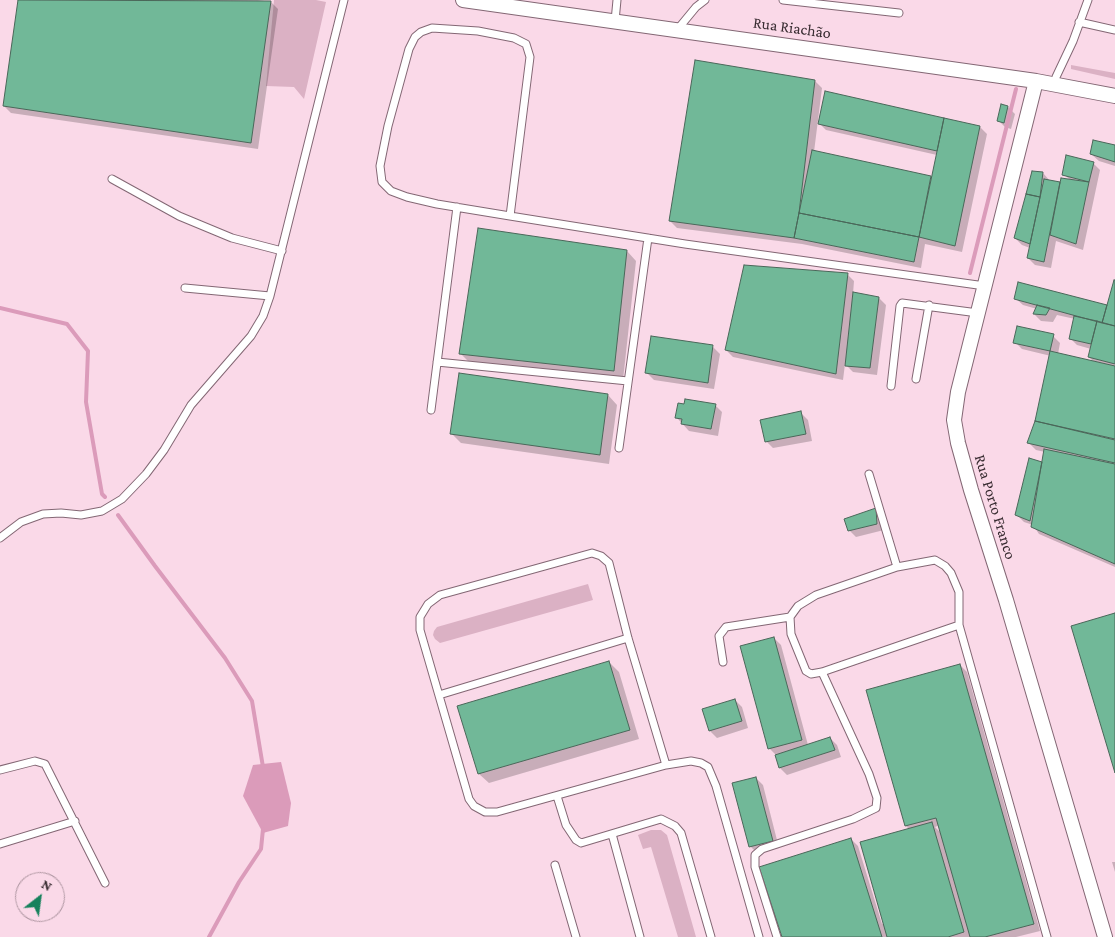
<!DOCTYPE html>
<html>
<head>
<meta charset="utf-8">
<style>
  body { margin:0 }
  #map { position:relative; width:1115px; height:937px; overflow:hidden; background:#fad9e8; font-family:"Crimson Pro",serif }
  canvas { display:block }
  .north { position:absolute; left:15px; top:872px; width:50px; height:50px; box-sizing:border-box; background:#fad9e8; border:1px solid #ac949f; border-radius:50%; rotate:30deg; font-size:14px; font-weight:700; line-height:20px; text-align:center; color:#382c31 }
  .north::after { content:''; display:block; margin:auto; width:18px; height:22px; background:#16815c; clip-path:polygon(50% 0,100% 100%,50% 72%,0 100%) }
</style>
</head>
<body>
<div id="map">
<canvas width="1115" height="937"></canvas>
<div class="north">N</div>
</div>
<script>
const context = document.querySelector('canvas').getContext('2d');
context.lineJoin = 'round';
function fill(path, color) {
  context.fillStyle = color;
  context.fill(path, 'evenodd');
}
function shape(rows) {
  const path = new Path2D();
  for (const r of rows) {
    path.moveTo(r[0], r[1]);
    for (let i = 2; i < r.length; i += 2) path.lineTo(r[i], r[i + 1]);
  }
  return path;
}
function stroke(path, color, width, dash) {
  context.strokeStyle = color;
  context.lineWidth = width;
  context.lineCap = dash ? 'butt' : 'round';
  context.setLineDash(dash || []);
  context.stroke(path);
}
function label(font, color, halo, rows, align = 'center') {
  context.font = font + ' "Crimson Pro",serif';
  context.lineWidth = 4;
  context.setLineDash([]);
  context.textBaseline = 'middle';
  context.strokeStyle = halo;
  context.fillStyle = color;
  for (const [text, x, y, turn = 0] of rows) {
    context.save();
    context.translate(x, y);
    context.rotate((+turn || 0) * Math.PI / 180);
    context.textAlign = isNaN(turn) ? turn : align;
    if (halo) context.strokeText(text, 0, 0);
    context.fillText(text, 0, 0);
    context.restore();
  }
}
fill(shape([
  [274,0,316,0,326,2,304,99,294,87,266,86],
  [1071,65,1115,73,1115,79,1071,69],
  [588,584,593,600,440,643,435,639,433,635,434,631,437,627],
  [651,830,661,830,667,835,696,937,678,937,651,847,643,849,638,835]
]), '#dbb1c4');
fill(shape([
  [281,762,291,803,288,826,263,833,243,796,253,765]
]), '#db9bba');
fill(shape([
  [19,0,258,0,271,2,278,9,258,149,11,113,4,106],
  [815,81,822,88,814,152,932,178,937,155,826,130,819,123,826,93,980,127,987,134,962,252,925,244,921,268,802,244,677,228,670,221],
  [1008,107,1015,114,1011,129,1005,127,998,120],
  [1115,146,1115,166,1099,161,1091,154],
  [1093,163,1100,170,1083,250,1056,241,1051,268,1035,265,1028,258,1030,248,1022,245,1015,238,1043,173,1050,181,1061,183,1070,180,1064,174],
  [627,251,636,261,623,380,470,363,460,353],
  [847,274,854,281,853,294,879,298,886,305,877,375,853,372,845,364,843,380,733,357,726,350],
  [1115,282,1115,567,1039,534,1033,525,1024,522,1017,515,1030,460,1043,464,1045,452,1036,450,1029,443,1036,421,1051,356,1022,349,1015,342,1053,336,1060,343,1058,354,1094,362,1089,357,1091,349,1077,345,1070,338,1075,319,1057,315,1053,322,1041,321,1034,314,1037,309,1023,305,1015,298,1019,284,1108,307],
  [713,347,720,354,714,389,654,380,646,372],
  [608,395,617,405,609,464,461,443,452,434],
  [715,405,722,412,718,436,689,431,677,418],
  [801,413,808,420,812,441,773,448,766,441],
  [875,509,882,516,884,530,856,537,849,530],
  [774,638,781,645,808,745,830,738,837,745,841,757,787,775,780,768,776,755,770,749,742,647],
  [609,662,619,672,639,739,489,783,479,774,459,707],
  [960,665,967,672,1040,931,1016,937,783,937,851,839,858,846,882,924,885,923,910,830,906,826],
  [940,825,942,834,935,827],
  [735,700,742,707,748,728,717,738,710,731],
  [756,778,763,785,779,848,757,853,750,846],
  [1112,862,1115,862,1115,872]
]), '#0003');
stroke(shape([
  [970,273,1016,89],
  [0,308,67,324,88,351,86,402,102,494,105,497],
  [118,515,155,566,225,658,252,701,263,767],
  [209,937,239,882,261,849,263,829]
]), '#db9bba', 4);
const building = shape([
  [18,0,271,1,251,143,3,106,18,0],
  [695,60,815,80,799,213,794,238,669,221,695,60],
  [825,91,944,118,937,151,818,124,825,91],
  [1001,104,1008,106,1004,123,997,121,1001,104],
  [944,118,980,126,955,246,919,237,944,118],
  [1093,140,1115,145,1115,162,1090,154,1093,140],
  [812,150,931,176,919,237,799,213,812,150],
  [1066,155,1094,162,1089,182,1062,175,1066,155],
  [1032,171,1043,172,1040,197,1026,194,1032,171],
  [1061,178,1089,182,1076,244,1050,235,1061,178],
  [1044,179,1060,182,1044,262,1027,258,1044,179],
  [1026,194,1040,197,1030,244,1014,238,1026,194],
  [799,213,919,237,914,262,794,238,799,213],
  [478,228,627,250,614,371,459,354,478,228],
  [744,265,848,273,836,374,725,350,744,265],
  [1114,280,1115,280,1115,326,1102,323,1114,280],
  [1018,282,1107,305,1102,323,1014,299,1018,282],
  [853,292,879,297,870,368,845,366,853,292],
  [1037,305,1050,308,1046,315,1033,314,1037,305],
  [1074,316,1097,321,1091,344,1069,339,1074,316],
  [1097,321,1115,326,1115,364,1088,357,1097,321],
  [1017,326,1054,334,1050,351,1013,343,1017,326],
  [651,336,713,345,708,383,645,373,651,336],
  [1050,351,1115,366,1115,439,1035,421,1050,351],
  [459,373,608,394,600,455,450,434,459,373],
  [685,399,716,404,711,429,681,424,682,419,675,418,678,403,684,404,685,399],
  [801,411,806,434,765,442,760,420,801,411],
  [1035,421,1115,440,1115,463,1027,443,1035,421],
  [1044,449,1115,464,1115,564,1031,527,1044,449],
  [1029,458,1042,462,1030,521,1015,515,1029,458],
  [876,508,877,524,848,531,844,519,876,508],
  [1115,613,1115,773,1071,626,1115,613],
  [774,637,802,740,768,749,740,646,774,637],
  [609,661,630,730,478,774,457,706,609,661],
  [960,664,1034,924,985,937,970,937,936,818,905,826,866,690,960,664],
  [735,699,742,721,709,731,702,709,735,699],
  [830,737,835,750,779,768,775,755,830,737],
  [756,777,773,841,749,847,732,783,756,777],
  [932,822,964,932,948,937,887,937,860,842,932,822],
  [851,838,882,937,782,937,759,867,851,838]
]);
fill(building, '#71b898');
stroke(building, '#4a6759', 1);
const service = shape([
  [783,0,899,13],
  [615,21,617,0],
  [1079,22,1115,30],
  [677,30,696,7,705,0],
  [1055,84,1056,77,1073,41,1088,0],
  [112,179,179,216,232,238,282,251],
  [510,216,530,57,526,44,514,38,478,31,432,28,421,32,415,37,409,49,388,126,380,166,382,182,391,191,407,197,437,204,510,216,685,244,985,286],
  [185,288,270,296],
  [437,362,628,381],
  [916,379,929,305],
  [891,386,900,306,902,303,978,313],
  [431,410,457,207],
  [619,448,648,238],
  [869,474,897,567,935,560,945,566,951,573,959,592,959,625,1047,937],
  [0,538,21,522,43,514,61,513,81,515,102,511,122,499,146,474,164,450,191,405,251,336,263,316,270,296,344,0],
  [897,567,816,595,798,606,790,617,791,634,806,671,811,674,822,672,959,625],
  [723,662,719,636,726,627,790,617],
  [439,695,628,638],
  [666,765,628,638,609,563,601,556,592,553,509,576,440,595,428,604,420,617,420,630,469,799,474,806,485,812,497,812,666,765,691,761,701,763,708,767,716,786,759,937],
  [0,770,35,761,45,764,105,883],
  [557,796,566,825,576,840,581,843,661,819,675,826,681,833,711,937],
  [612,834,640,937],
  [0,844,75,821],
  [555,865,576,937],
  [777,937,755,867,755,855,762,849,853,819,876,808,877,798,869,774,822,672]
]);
const minor = shape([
  [463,0,1036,81,1115,96],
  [1036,81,958,392,954,420,958,443,971,490,1006,600,1105,937]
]);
stroke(service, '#836774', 9);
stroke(minor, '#836774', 16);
stroke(service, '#fff', 7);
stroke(minor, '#fff', 14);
label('16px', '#382c31', '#fad9e8', [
  ["Rua Riachão",792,28,8],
  ["Rua Porto Franco",995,507,73]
]);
</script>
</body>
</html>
